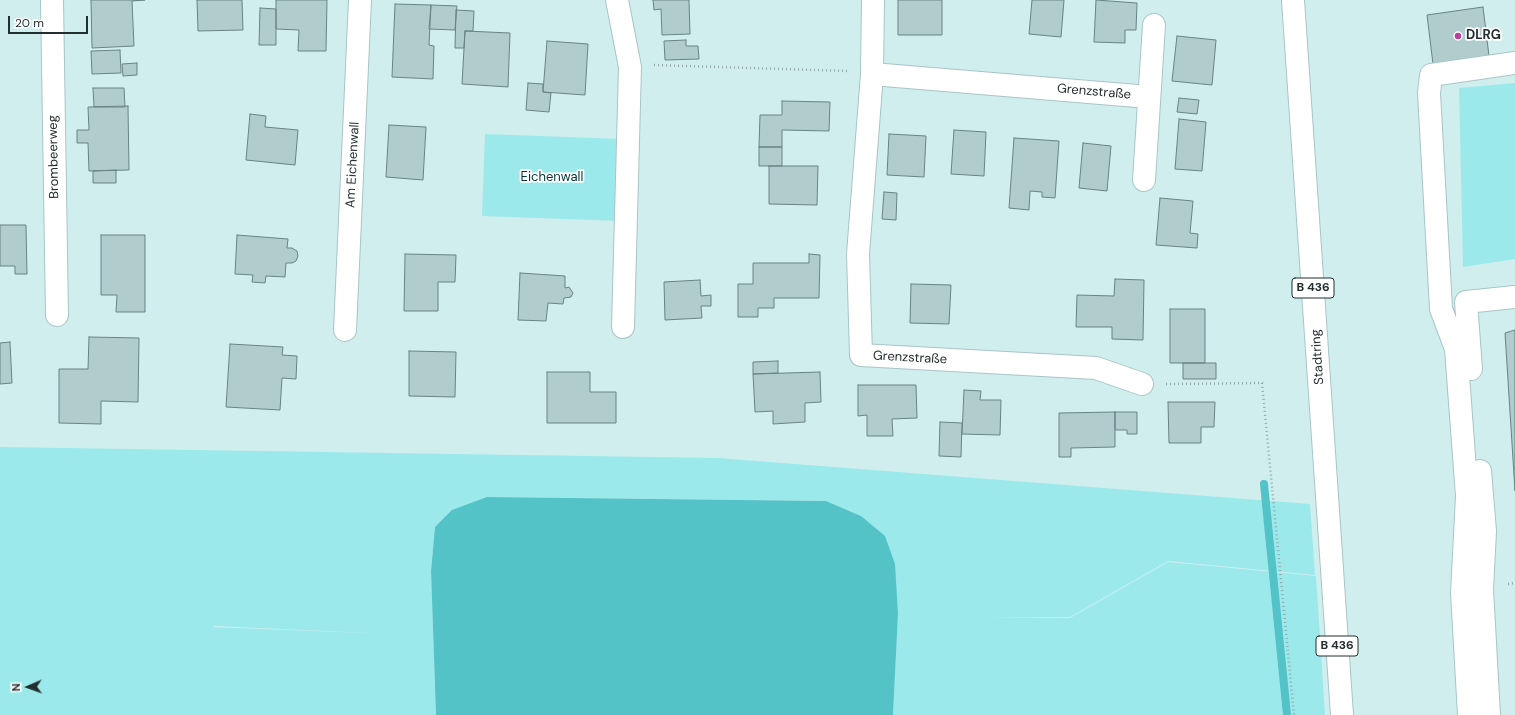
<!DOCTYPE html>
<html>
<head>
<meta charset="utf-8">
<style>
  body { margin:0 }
  #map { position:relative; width:1515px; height:715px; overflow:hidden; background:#d1eeef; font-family:"DM Sans",sans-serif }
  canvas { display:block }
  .north { position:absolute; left:8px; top:667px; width:40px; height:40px; -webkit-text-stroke:3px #fff; paint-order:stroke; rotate:268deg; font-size:11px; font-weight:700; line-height:16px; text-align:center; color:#232e2e }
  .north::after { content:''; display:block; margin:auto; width:14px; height:18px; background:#232e2e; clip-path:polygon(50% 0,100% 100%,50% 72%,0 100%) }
  .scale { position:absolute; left:8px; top:16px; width:80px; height:18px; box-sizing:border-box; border:2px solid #232e2e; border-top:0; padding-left:5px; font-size:12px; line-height:14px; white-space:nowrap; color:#232e2e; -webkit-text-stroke:3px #fff; paint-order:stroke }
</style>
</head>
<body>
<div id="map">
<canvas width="1515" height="715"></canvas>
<div class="north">N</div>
<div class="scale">20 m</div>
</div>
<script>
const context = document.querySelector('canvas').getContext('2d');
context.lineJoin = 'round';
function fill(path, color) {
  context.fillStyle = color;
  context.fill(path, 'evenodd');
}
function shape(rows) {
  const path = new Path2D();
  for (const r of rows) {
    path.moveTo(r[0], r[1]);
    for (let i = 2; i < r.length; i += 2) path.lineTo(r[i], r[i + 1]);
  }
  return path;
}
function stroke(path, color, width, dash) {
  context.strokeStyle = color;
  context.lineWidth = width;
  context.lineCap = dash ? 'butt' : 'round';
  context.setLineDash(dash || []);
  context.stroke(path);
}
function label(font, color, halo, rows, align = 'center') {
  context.font = font + ' "DM Sans",sans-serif';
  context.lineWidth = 3.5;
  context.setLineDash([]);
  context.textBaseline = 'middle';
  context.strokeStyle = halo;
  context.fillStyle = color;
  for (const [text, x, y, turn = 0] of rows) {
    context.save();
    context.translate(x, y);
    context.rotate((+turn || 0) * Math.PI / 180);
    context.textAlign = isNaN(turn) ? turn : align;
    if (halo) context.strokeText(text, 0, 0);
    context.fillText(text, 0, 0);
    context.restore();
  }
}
fill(shape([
  [1515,83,1515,259,1463,267,1459,88],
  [485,134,623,139,620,221,482,216],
  [0,447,718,458,1310,504,1315,575,1168,561,1070,617,986,618,1070,618,1168,562,1316,576,1325,715,893,715,898,614,861,516,826,501,488,497,435,527,431,571,436,715,0,715],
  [214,626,391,634,213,627]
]), '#9ce9ec');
fill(shape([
  [487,497,826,501,861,516,885,536,895,564,898,614,893,715,436,715,431,571,435,527,452,510]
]), '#54c3c8');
stroke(shape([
  [1264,484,1287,715]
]), '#54c3c8', 8);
const building = shape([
  [91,0,145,0,132,1,134,46,92,48,91,0],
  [197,0,242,0,243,30,198,31,197,0],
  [276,0,327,0,326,51,298,51,299,30,276,29,276,0],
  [653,0,689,0,690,34,662,35,661,9,654,10,653,0],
  [898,0,942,0,942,35,898,35,898,0],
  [1032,0,1064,0,1061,37,1029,34,1032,0],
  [1096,0,1137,3,1136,30,1125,30,1125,43,1094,42,1096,0],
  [395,4,431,5,429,45,434,46,433,79,392,77,395,4],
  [431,5,457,6,455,30,429,29,431,5],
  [1483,7,1489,56,1433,64,1427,15,1483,7],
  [260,8,276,9,276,45,259,45,260,8],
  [456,10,474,11,473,31,465,31,464,48,455,48,456,10],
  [465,31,510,33,508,87,462,84,465,31],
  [1177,36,1216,40,1212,85,1172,81,1177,36],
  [686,40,686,46,698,46,699,59,665,60,664,41,686,40],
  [547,41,588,44,585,95,543,92,547,41],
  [120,50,121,73,92,74,91,51,120,50],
  [137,63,137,75,123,76,122,64,137,63],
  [528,83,543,84,543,92,551,93,549,112,526,110,528,83],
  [93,88,124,88,125,107,94,107,93,88],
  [1179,98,1199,100,1197,114,1177,112,1179,98],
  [782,101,830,102,829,131,782,130,782,147,759,147,760,115,782,115,782,101],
  [128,106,129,170,89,171,88,143,77,143,77,130,89,130,88,107,128,106],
  [250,114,266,116,265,127,298,130,295,165,246,160,250,114],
  [1179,119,1206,122,1202,171,1175,169,1179,119],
  [389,125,426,127,423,180,386,177,389,125],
  [954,130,986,132,984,176,951,174,954,130],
  [889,134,926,136,924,177,887,175,889,134],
  [1014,138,1059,141,1055,198,1042,197,1042,192,1030,191,1029,210,1009,208,1014,138],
  [1083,143,1111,146,1107,191,1079,188,1083,143],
  [759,147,782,147,782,166,759,166,759,147],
  [769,166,818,166,817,205,769,204,769,166],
  [116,170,116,183,93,183,93,171,116,170],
  [884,192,897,193,896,220,882,219,884,192],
  [1160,198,1193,201,1190,233,1198,234,1197,248,1156,245,1160,198],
  [0,225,26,225,27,274,15,274,15,266,0,266,0,225],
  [101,235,145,235,145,312,116,312,117,295,101,295,101,235],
  [237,235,288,239,287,248,292,248,297,251,298,256,296,261,292,263,286,263,285,277,266,276,265,283,252,282,253,275,235,274,237,235],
  [405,254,456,255,455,282,438,282,438,311,404,311,405,254],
  [809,254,820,255,819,298,774,298,774,308,758,308,758,317,738,317,738,284,753,284,753,263,809,263,809,254],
  [520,273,565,276,565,288,569,287,573,293,571,297,564,298,563,304,548,303,546,321,518,320,520,273],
  [1115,279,1144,280,1143,340,1112,339,1112,327,1076,327,1077,295,1114,296,1115,279],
  [700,280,701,296,711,295,711,306,701,306,702,318,665,320,664,282,700,280],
  [911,284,951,285,949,324,910,323,911,284],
  [1170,309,1205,309,1205,363,1170,363,1170,309],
  [1515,330,1515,491,1505,333,1515,330],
  [89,337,139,338,138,402,101,401,101,424,59,423,59,369,88,369,89,337],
  [10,342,12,383,0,384,0,343,10,342],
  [230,344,283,347,282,355,297,356,296,379,282,378,280,410,226,407,230,344],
  [409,351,456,352,455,397,409,396,409,351],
  [778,361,778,373,753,374,753,362,778,361],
  [1183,363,1216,363,1216,379,1183,379,1183,363],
  [547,372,590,372,590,392,616,392,616,423,547,423,547,372],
  [820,372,821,402,805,403,805,422,773,424,773,411,755,412,753,374,820,372],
  [858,385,916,385,917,418,892,419,893,436,867,436,867,415,858,416,858,385],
  [964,390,981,391,980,400,1001,400,1000,435,962,434,964,390],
  [1168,402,1215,402,1214,427,1201,427,1201,443,1169,443,1168,402],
  [1115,412,1115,447,1071,448,1071,457,1059,457,1059,413,1115,412],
  [1115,412,1137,412,1137,434,1127,434,1127,430,1115,430,1115,412],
  [940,422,962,423,961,457,939,456,940,422]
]);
fill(building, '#b0cccd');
stroke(building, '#688384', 1);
const minor = shape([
  [52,0,57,315],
  [617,0,630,67,623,327],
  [873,0,872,74,858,254,861,355,1096,368,1142,384],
  [872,74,1149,97],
  [1144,180,1154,25],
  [345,330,360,0],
  [1471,369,1466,302,1515,297],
  [1480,471,1485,531,1482,589,1489,715],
  [1469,715,1462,593,1467,496,1456,349,1441,309,1429,93,1431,75,1515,63]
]);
const highway = shape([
  [1293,0,1342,715]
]);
stroke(minor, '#a9c5c6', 24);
stroke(highway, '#a9c5c6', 24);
stroke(shape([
  [654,65,847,71],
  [1166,384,1262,383,1294,715],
  [1508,584,1515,583]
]), '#93aaaa', 2.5, [1, 3]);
stroke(minor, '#fff', 22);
stroke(highway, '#fff', 22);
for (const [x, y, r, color] of [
  [1458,36,4,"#b7429b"]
]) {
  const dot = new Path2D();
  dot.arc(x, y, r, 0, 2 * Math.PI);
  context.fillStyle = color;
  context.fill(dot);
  stroke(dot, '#fff', 1.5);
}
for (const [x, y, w] of [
  [1313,288,42],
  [1337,646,42]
]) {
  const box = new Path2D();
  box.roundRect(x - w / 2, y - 10, w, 20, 3);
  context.fillStyle = '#fff';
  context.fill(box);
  stroke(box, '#232e2e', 1);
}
label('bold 12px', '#232e2e', null, [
  ["B 436",1313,288],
  ["B 436",1337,646]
]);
label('bold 13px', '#232e2e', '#fff', [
  ["DLRG",1466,36]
], 'left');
label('13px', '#232e2e', '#fff', [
  ["Grenzstraße",1094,92,5],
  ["Brombeerweg",54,157,-91],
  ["Am Eichenwall",353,165,-87],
  ["Stadtring",1318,357,-94],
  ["Grenzstraße",910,358,3]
]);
label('13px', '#003436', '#fff', [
  ["Eichenwall",552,178]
]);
</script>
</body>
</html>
